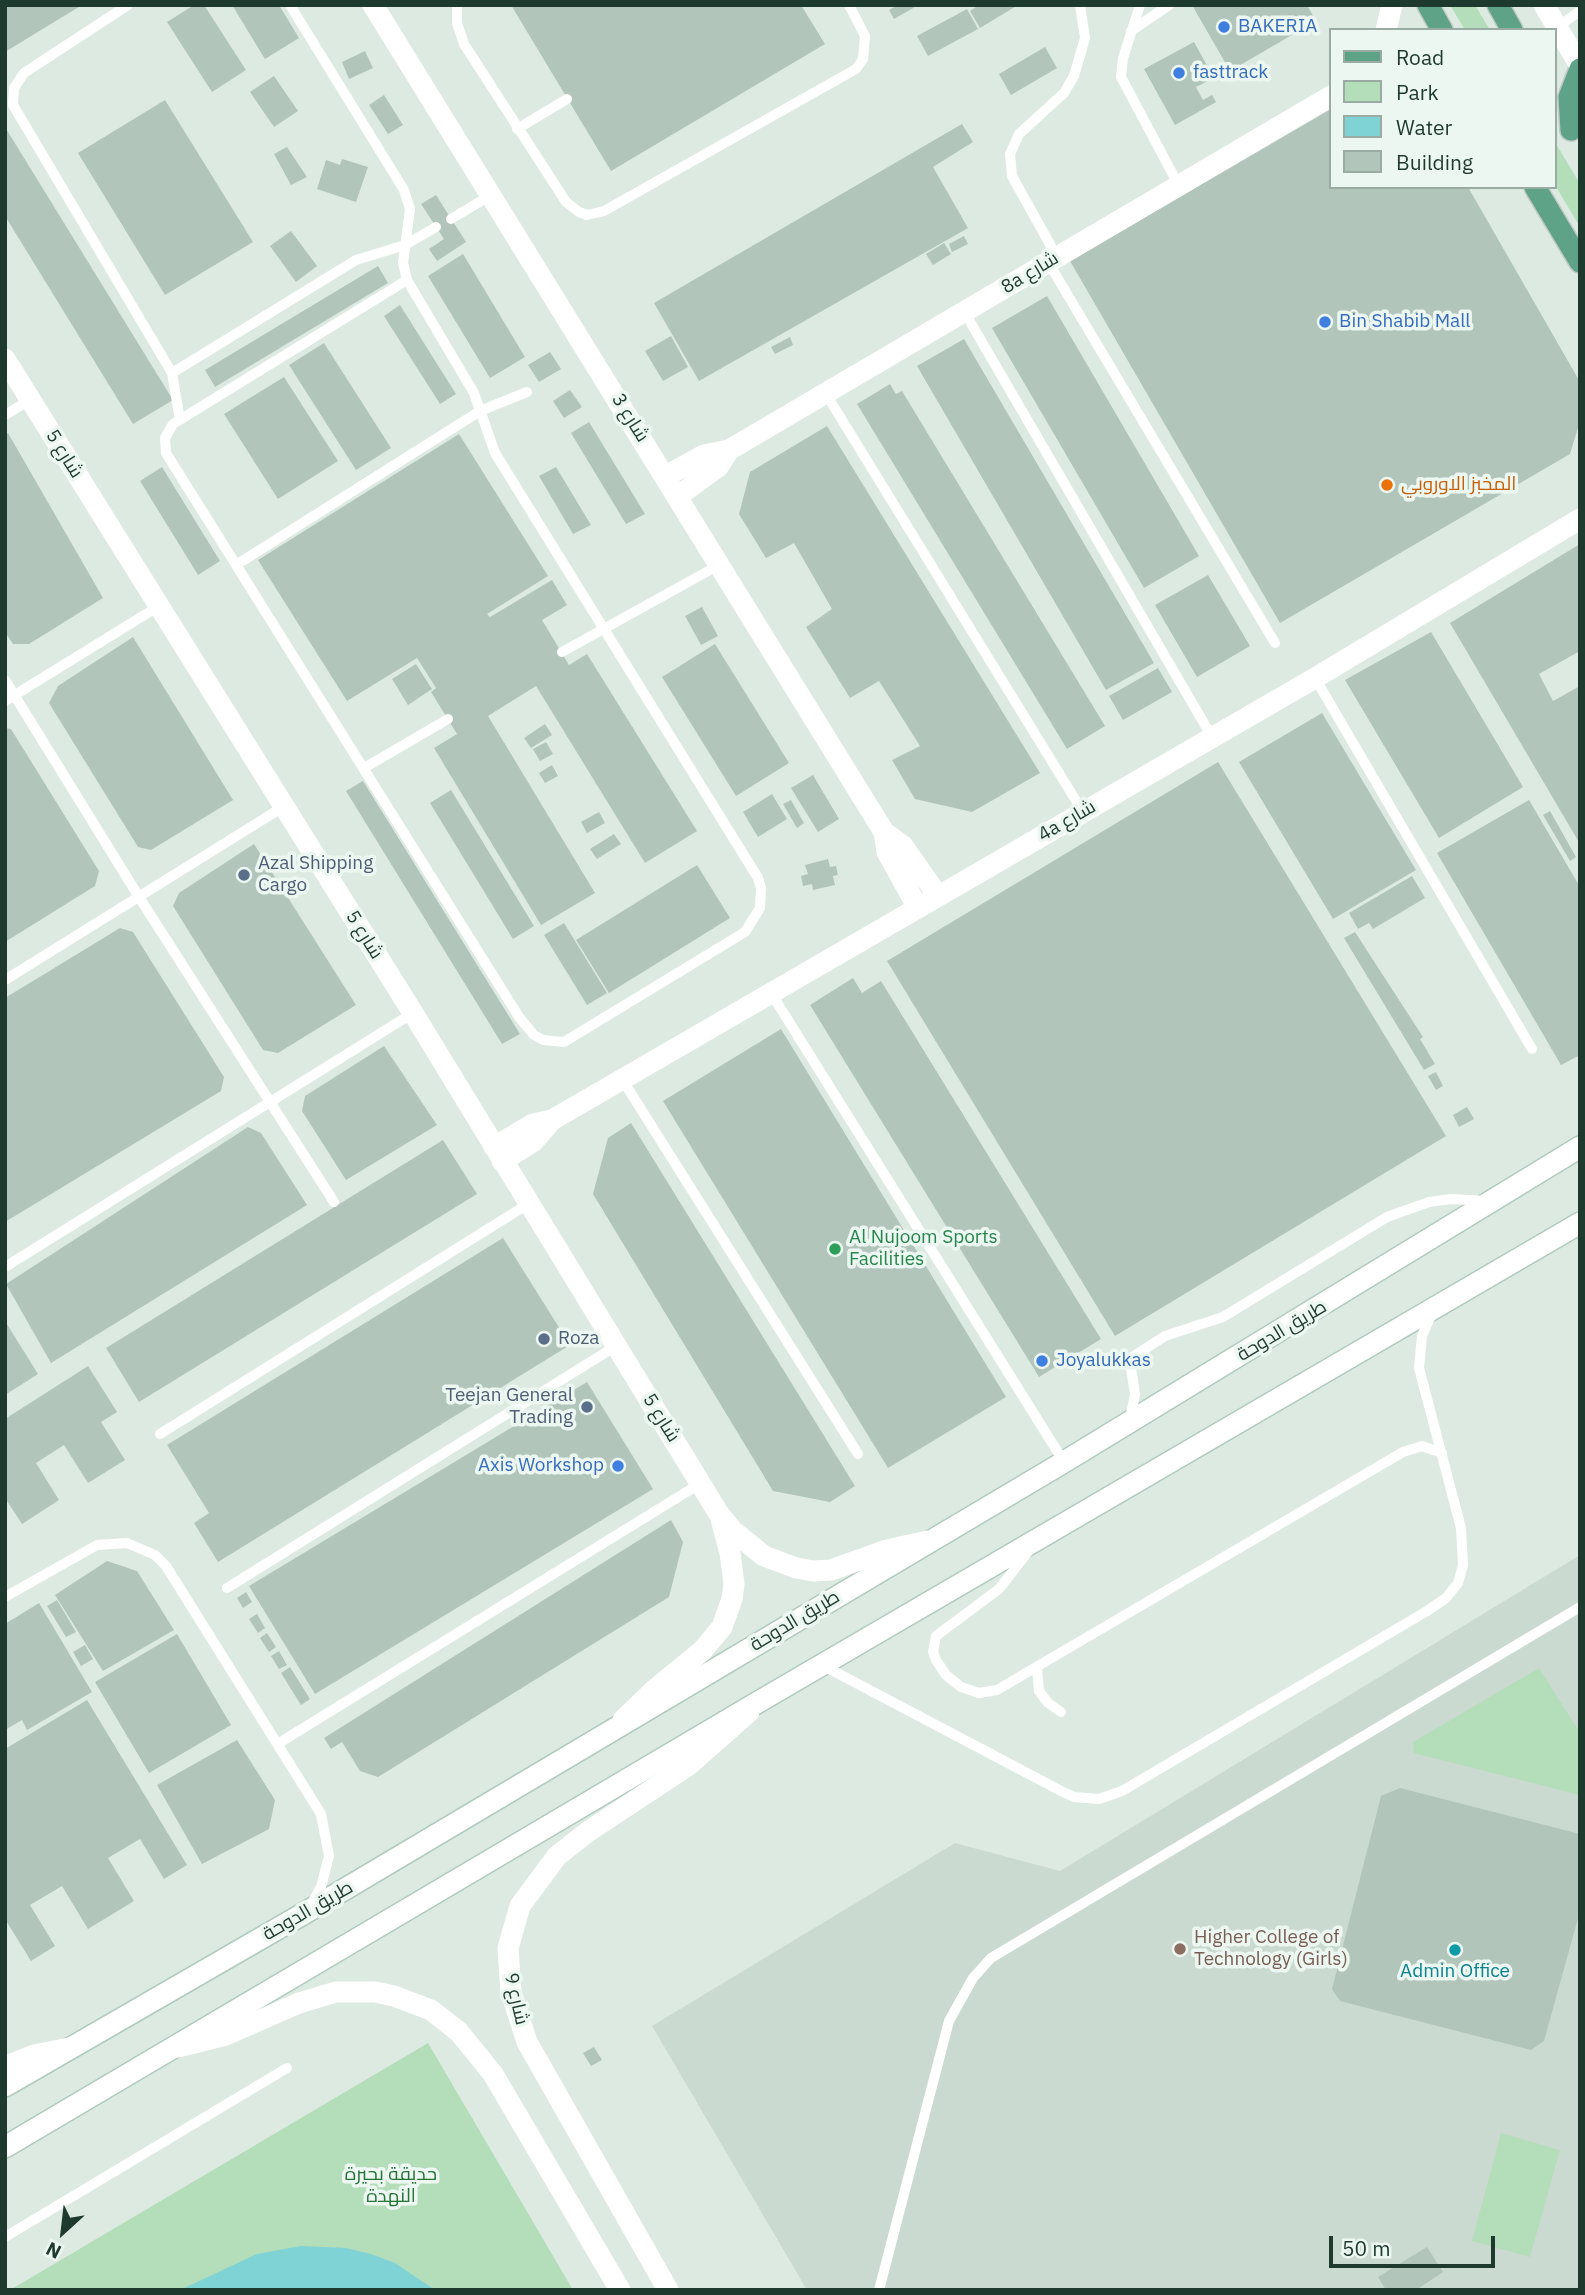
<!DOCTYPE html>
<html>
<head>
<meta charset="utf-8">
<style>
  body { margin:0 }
  #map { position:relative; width:1585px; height:2295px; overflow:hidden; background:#ddeae2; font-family:"IBM Plex Sans",sans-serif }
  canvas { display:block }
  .frame { position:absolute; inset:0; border:7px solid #1e3a2f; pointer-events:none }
  .legend { position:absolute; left:1329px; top:28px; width:228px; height:161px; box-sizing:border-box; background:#edf7f1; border:2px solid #9aaba3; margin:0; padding:9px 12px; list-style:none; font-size:21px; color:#1e3a2f }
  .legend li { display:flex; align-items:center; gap:14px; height:35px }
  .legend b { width:35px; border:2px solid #9aaba3 }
  .north { position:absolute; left:28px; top:2197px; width:70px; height:70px; -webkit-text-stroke:5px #edf7f1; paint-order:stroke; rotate:207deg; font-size:19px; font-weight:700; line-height:28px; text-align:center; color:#1e3a2f }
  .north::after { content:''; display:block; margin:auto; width:24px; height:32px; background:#1e3a2f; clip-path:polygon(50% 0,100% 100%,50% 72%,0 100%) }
  .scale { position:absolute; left:1329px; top:2236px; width:166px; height:32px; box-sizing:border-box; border:4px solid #1e3a2f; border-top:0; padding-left:9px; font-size:21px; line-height:24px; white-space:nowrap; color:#1e3a2f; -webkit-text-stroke:5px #edf7f1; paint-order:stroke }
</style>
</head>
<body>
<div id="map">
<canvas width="1585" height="2295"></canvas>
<div class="frame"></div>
<ul class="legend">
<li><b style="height:9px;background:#5ea387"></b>Road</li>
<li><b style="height:19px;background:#b4ddb9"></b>Park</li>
<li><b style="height:19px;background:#80d3d4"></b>Water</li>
<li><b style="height:19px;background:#b2c5bb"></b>Building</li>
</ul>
<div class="north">N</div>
<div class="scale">50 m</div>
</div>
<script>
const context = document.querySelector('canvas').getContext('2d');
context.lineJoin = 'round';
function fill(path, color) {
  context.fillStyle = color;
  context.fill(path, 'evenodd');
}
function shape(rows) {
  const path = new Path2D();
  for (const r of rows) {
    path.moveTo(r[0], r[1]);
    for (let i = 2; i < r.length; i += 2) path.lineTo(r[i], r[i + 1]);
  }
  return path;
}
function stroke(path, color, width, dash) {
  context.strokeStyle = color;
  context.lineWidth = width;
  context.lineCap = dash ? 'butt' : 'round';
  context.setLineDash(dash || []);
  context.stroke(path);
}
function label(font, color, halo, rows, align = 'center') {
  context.font = font + ' "IBM Plex Sans",Cairo,sans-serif';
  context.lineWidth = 7;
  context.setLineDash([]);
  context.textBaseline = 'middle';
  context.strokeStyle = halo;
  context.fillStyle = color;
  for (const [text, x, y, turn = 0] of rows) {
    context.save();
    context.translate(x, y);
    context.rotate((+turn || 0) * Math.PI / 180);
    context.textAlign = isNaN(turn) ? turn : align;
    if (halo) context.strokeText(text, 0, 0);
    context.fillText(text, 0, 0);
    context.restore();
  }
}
fill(shape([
  [1580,1555,1580,2290,807,2290,652,2026,955,1843,1060,1871]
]), '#cbdad1');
fill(shape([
  [1450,5,1475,5,1490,30,1465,30],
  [1555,142,1580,184,1580,227,1555,185],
  [1539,1668,1580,1733,1580,1795,1414,1753,1413,1742],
  [428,2043,573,2290,10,2290],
  [1501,2133,1560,2150,1530,2257,1472,2241]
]), '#b4ddb9');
fill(shape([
  [301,2246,346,2248,371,2254,395,2263,435,2290,180,2290,257,2254]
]), '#80d3d4');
fill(shape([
  [5,5,82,5,5,52],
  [194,5,204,5,246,70,212,92,167,22],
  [232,5,279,5,299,38,265,59],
  [511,5,801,5,825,44,611,171],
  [898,5,914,5,915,7,894,19,889,10],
  [979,5,1018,5,980,28,970,11],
  [1192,5,1307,5,1316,21,1230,71],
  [967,9,978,29,928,56,917,36],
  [1194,42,1214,78,1196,87,1203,100,1212,95,1216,102,1175,125,1144,69],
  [1045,47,1057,68,1011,95,999,74],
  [365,51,373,68,349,79,342,62],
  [274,76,298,111,274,127,250,92],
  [384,95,403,125,388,134,369,105],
  [165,100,253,242,165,295,78,153],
  [1331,109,1331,187,1468,187,1580,382,1580,421,1570,454,1280,623,1070,261],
  [962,124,973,142,933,167,968,228,699,381,654,303],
  [5,127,173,400,133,424,5,216],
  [287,147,307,177,291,185,274,154],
  [342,159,368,167,356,202,317,189,326,160,340,165],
  [436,195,466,242,437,261,429,249,444,239,421,204],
  [291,231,317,266,296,282,270,246],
  [964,236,968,244,952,252,949,244],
  [944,243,951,254,933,265,926,254],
  [463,254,525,357,490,378,428,276],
  [378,266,388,283,215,387,205,370],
  [1047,296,1199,556,1144,588,992,328],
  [400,305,456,394,440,404,384,316],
  [671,336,688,367,663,381,645,351],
  [790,337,793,345,775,354,771,347],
  [964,339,1154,663,1106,690,917,366],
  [324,343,391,448,356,470,289,365],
  [550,352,561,369,539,382,528,365],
  [284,377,338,461,278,499,224,414],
  [890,384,896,394,902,391,1105,726,1067,749,857,404],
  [570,390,582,407,564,418,553,401],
  [589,422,645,514,626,524,571,433],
  [827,426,1040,773,972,812,915,799,892,760,920,746,879,681,850,698,806,627,832,609,794,543,766,558,739,514,750,472],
  [8,433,103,598,29,644,13,644,5,632,5,435],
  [459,434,548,576,487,614,490,617,552,580,567,605,542,620,569,665,587,654,697,831,645,863,536,686,488,716,595,893,541,925,434,748,457,734,431,692,436,688,417,658,347,701,258,560],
  [162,467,220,561,198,575,140,481],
  [556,467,591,525,573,534,539,476],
  [1580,544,1580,651,1539,674,1553,701,1580,686,1580,844,1450,623],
  [1208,575,1250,646,1197,677,1155,605],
  [702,607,718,636,701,645,685,616],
  [1431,632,1523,787,1439,838,1345,680],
  [133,637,233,800,151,850,138,847,49,703,58,686],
  [715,644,789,763,736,796,662,677],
  [416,664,432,689,408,705,392,679],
  [1158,668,1172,692,1123,720,1109,696],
  [1322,713,1416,870,1333,919,1239,762],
  [545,724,552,735,531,748,524,738],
  [5,728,11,729,99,871,95,886,5,942],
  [546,742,553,754,540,761,533,749],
  [1218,762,1446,1136,1115,1336,887,961],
  [552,765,558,776,545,783,539,773],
  [813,775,839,819,818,832,791,788],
  [363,781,520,1034,502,1044,346,791],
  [451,790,534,926,513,939,430,803],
  [772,794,787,819,758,837,743,812],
  [791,800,804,823,797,828,783,804],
  [1529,800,1580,887,1580,1055,1561,1065,1437,853],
  [1550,811,1576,857,1570,861,1543,815],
  [599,812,605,823,587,833,581,822],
  [614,834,621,844,597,859,590,849],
  [254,844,356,1005,278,1053,263,1050,173,906,179,893],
  [828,859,830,867,836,866,838,875,833,876,835,885,813,890,812,884,803,886,801,876,808,874,805,865],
  [697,865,730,918,609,993,576,940],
  [1412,876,1425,898,1373,929,1369,923,1358,929,1349,913],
  [564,923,607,993,587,1005,544,935],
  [120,928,133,932,224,1077,221,1091,5,1222,5,998],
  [1355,932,1423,1037,1420,1039,1435,1064,1424,1070,1344,938],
  [853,978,862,993,881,981,1101,1339,1039,1377,810,1005],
  [781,1029,1006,1397,888,1468,663,1101],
  [384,1046,437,1125,346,1180,302,1111,305,1096],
  [1436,1072,1443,1086,1436,1090,1428,1076],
  [1467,1107,1474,1119,1459,1127,1453,1115],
  [631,1123,855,1486,830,1502,773,1491,593,1194,608,1138],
  [248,1127,261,1133,307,1205,51,1363,6,1284],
  [443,1140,477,1194,139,1402,106,1348],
  [503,1238,570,1345,218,1562,194,1523,209,1513,167,1445],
  [5,1321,38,1374,5,1395],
  [88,1366,117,1412,101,1422,125,1460,88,1483,64,1445,36,1463,59,1500,22,1524,5,1498,5,1419],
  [587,1382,653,1489,315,1694,249,1586],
  [671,1520,683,1542,669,1597,378,1777,360,1771,342,1742,331,1749,324,1738],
  [107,1561,137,1571,174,1630,103,1671,55,1595],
  [246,1592,252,1602,243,1608,237,1598],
  [57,1600,76,1632,66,1637,47,1606],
  [39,1603,92,1692,27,1730,22,1720,5,1730,5,1624],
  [257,1614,265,1628,258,1633,249,1619],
  [267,1633,276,1647,269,1652,260,1638],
  [177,1634,231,1725,149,1773,95,1682],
  [85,1645,93,1659,81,1666,73,1652],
  [279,1651,287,1665,279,1669,271,1656],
  [290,1667,310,1699,301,1705,281,1673],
  [87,1700,187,1865,164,1879,140,1839,108,1858,134,1901,88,1929,62,1886,30,1905,55,1946,31,1961,5,1919,5,1749],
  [237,1740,275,1800,269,1829,202,1864,157,1785],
  [1400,1788,1580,1834,1580,1911,1544,2041,1531,2050,1340,2001,1332,1989,1381,1796],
  [594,2047,602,2060,591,2066,583,2053],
  [1427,2247,1443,2272,1416,2290,1386,2290,1378,2277]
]), '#b2c5bb');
const secondary = shape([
  [5,2086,303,1914,1064,1462,1580,1147],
  [5,2147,760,1701,1580,1223]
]);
const primary = shape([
  [1428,5,1442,30],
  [1498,5,1512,30],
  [1571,130,1569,97,1580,69],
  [1535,187,1580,262]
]);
stroke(secondary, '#b0cbbd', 24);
stroke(primary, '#c0c8c5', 24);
stroke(shape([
  [128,5,24,73,14,88,13,105,172,373,180,420],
  [290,5,404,190,410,209,403,263,407,280,474,393,495,453,758,878,761,888,760,908,745,932,564,1042,543,1040,534,1035,519,1017,166,453,165,438,173,424,407,280],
  [457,5,457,23,464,44,566,202,579,212,587,215,604,211,856,69,863,59,865,36,849,5],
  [1140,5,1123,58,1121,77,1178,184],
  [1557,27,1580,11],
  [1131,31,1169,5],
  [517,129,567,99],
  [451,219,491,195],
  [1057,257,1012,176,1010,154,1019,134,1064,93,1074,76,1085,38,1080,5],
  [1048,262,1275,643],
  [965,313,1212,737],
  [172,373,356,260,405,245,436,227],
  [826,394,1083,812],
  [5,415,30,400],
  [236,565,480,411,527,392],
  [562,652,719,565],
  [1315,678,1532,1049],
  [5,680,139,897,334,1202],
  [5,701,159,606],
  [364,768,448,719],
  [5,980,283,807],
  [771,993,1064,1462],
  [622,1079,858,1454],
  [5,1267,413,1013],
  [1130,1419,1135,1394,1130,1362,1134,1356,1165,1336,1223,1317,1387,1217,1429,1202,1451,1199,1488,1201],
  [160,1434,528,1204],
  [1031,1548,999,1589,936,1636,933,1652,936,1660,946,1675,961,1687,979,1693,997,1690,1403,1452,1422,1446,1442,1453],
  [227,1588,616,1346],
  [5,1597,97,1545,127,1543,155,1555,166,1566,321,1814,329,1856,321,1887,312,1903],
  [822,1665,1063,1792,1074,1797,1099,1799,1122,1791,1427,1611,1446,1598,1458,1583,1463,1565,1461,1528,1419,1368,1422,1336,1432,1313],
  [1037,1668,1039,1691,1048,1703,1061,1712],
  [279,1743,701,1483],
  [5,2237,287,2068],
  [879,2290,949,2021,973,1978,991,1958,1580,1607]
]), '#fff', 10);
stroke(shape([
  [373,5,884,832,903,846,938,896],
  [1544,5,1580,66],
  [1386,30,1392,5],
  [5,359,413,1013,719,1514,733,1531,764,1556,796,1568,813,1571,831,1570,887,1550,928,1541],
  [666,476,704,455,729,450,1331,96],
  [678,496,718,467,729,450],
  [884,832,887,852,918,908],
  [494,1147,533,1124,552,1120,1315,678,1580,519],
  [502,1161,534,1141,552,1120],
  [623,1720,653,1691,702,1651,722,1627,732,1599,734,1584,730,1553,721,1519],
  [5,2067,34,2055,69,2048]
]), '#fff', 21);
stroke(shape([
  [178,2047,226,2035,299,2003,336,1992,375,1992,394,1996,431,2010,459,2032,493,2074,620,2290],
  [668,2290,527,2042,511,1992,508,1948,520,1906,557,1856,589,1831,689,1765,749,1712]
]), '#fff', 21);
stroke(secondary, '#fff', 21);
stroke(primary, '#5ea387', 21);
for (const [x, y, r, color] of [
  [1224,27,7,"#3f7fe0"],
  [1179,73,7,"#3f7fe0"],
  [1325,322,7,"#3f7fe0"],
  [1387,485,7,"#e8710a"],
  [244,875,7,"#5c6f8a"],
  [835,1249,7,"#2e9e5b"],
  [544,1339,7,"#5c6f8a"],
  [1042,1361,7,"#3f7fe0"],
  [587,1407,7,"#5c6f8a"],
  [618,1466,7,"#3f7fe0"],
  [1180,1949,7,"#8d6e63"],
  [1455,1950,7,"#0f9aa8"]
]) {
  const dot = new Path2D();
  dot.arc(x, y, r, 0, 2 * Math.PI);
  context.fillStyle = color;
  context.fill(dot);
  stroke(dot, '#edf7f1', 2.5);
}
label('19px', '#366cbe', '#edf7f1', [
  ["BAKERIA",1238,27],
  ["fasttrack",1193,73],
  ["Bin Shabib Mall",1339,322],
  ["Joyalukkas",1056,1361],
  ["Axis Workshop",604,1466,"right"]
], 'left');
label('19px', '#1e3a2f', '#edf7f1', [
  ["8a شارع",1030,273,-31],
  ["شارع 3",630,418,58],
  ["شارع 5",64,454,58],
  ["4a شارع",1067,821,-30],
  ["شارع 5",364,935,58],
  ["طريق الدوحة",1282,1331,-31],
  ["شارع 5",661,1418,58],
  ["طريق الدوحة",795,1621,-31],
  ["طريق الدوحة",308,1911,-30],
  ["شارع 9",516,1999,77]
]);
label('19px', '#c56008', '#edf7f1', [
  ["المخبز الاوروبي",1401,485]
], 'left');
label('19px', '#4e5e75', '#edf7f1', [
  ["Azal Shipping",258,864],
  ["Cargo",258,886],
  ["Roza",558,1339],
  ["Teejan General",573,1396,"right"],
  ["Trading",573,1418,"right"]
], 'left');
label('19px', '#27864d', '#edf7f1', [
  ["Al Nujoom Sports",849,1238],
  ["Facilities",849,1260]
], 'left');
label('19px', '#785e54', '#edf7f1', [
  ["Higher College of",1194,1938],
  ["Technology (Girls)",1194,1960]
], 'left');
label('19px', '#0d838f', '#edf7f1', [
  ["Admin Office",1455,1972]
]);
label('19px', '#267338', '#edf7f1', [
  ["حديقة بحيرة",391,2175],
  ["النهدة",391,2197]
]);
</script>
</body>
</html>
